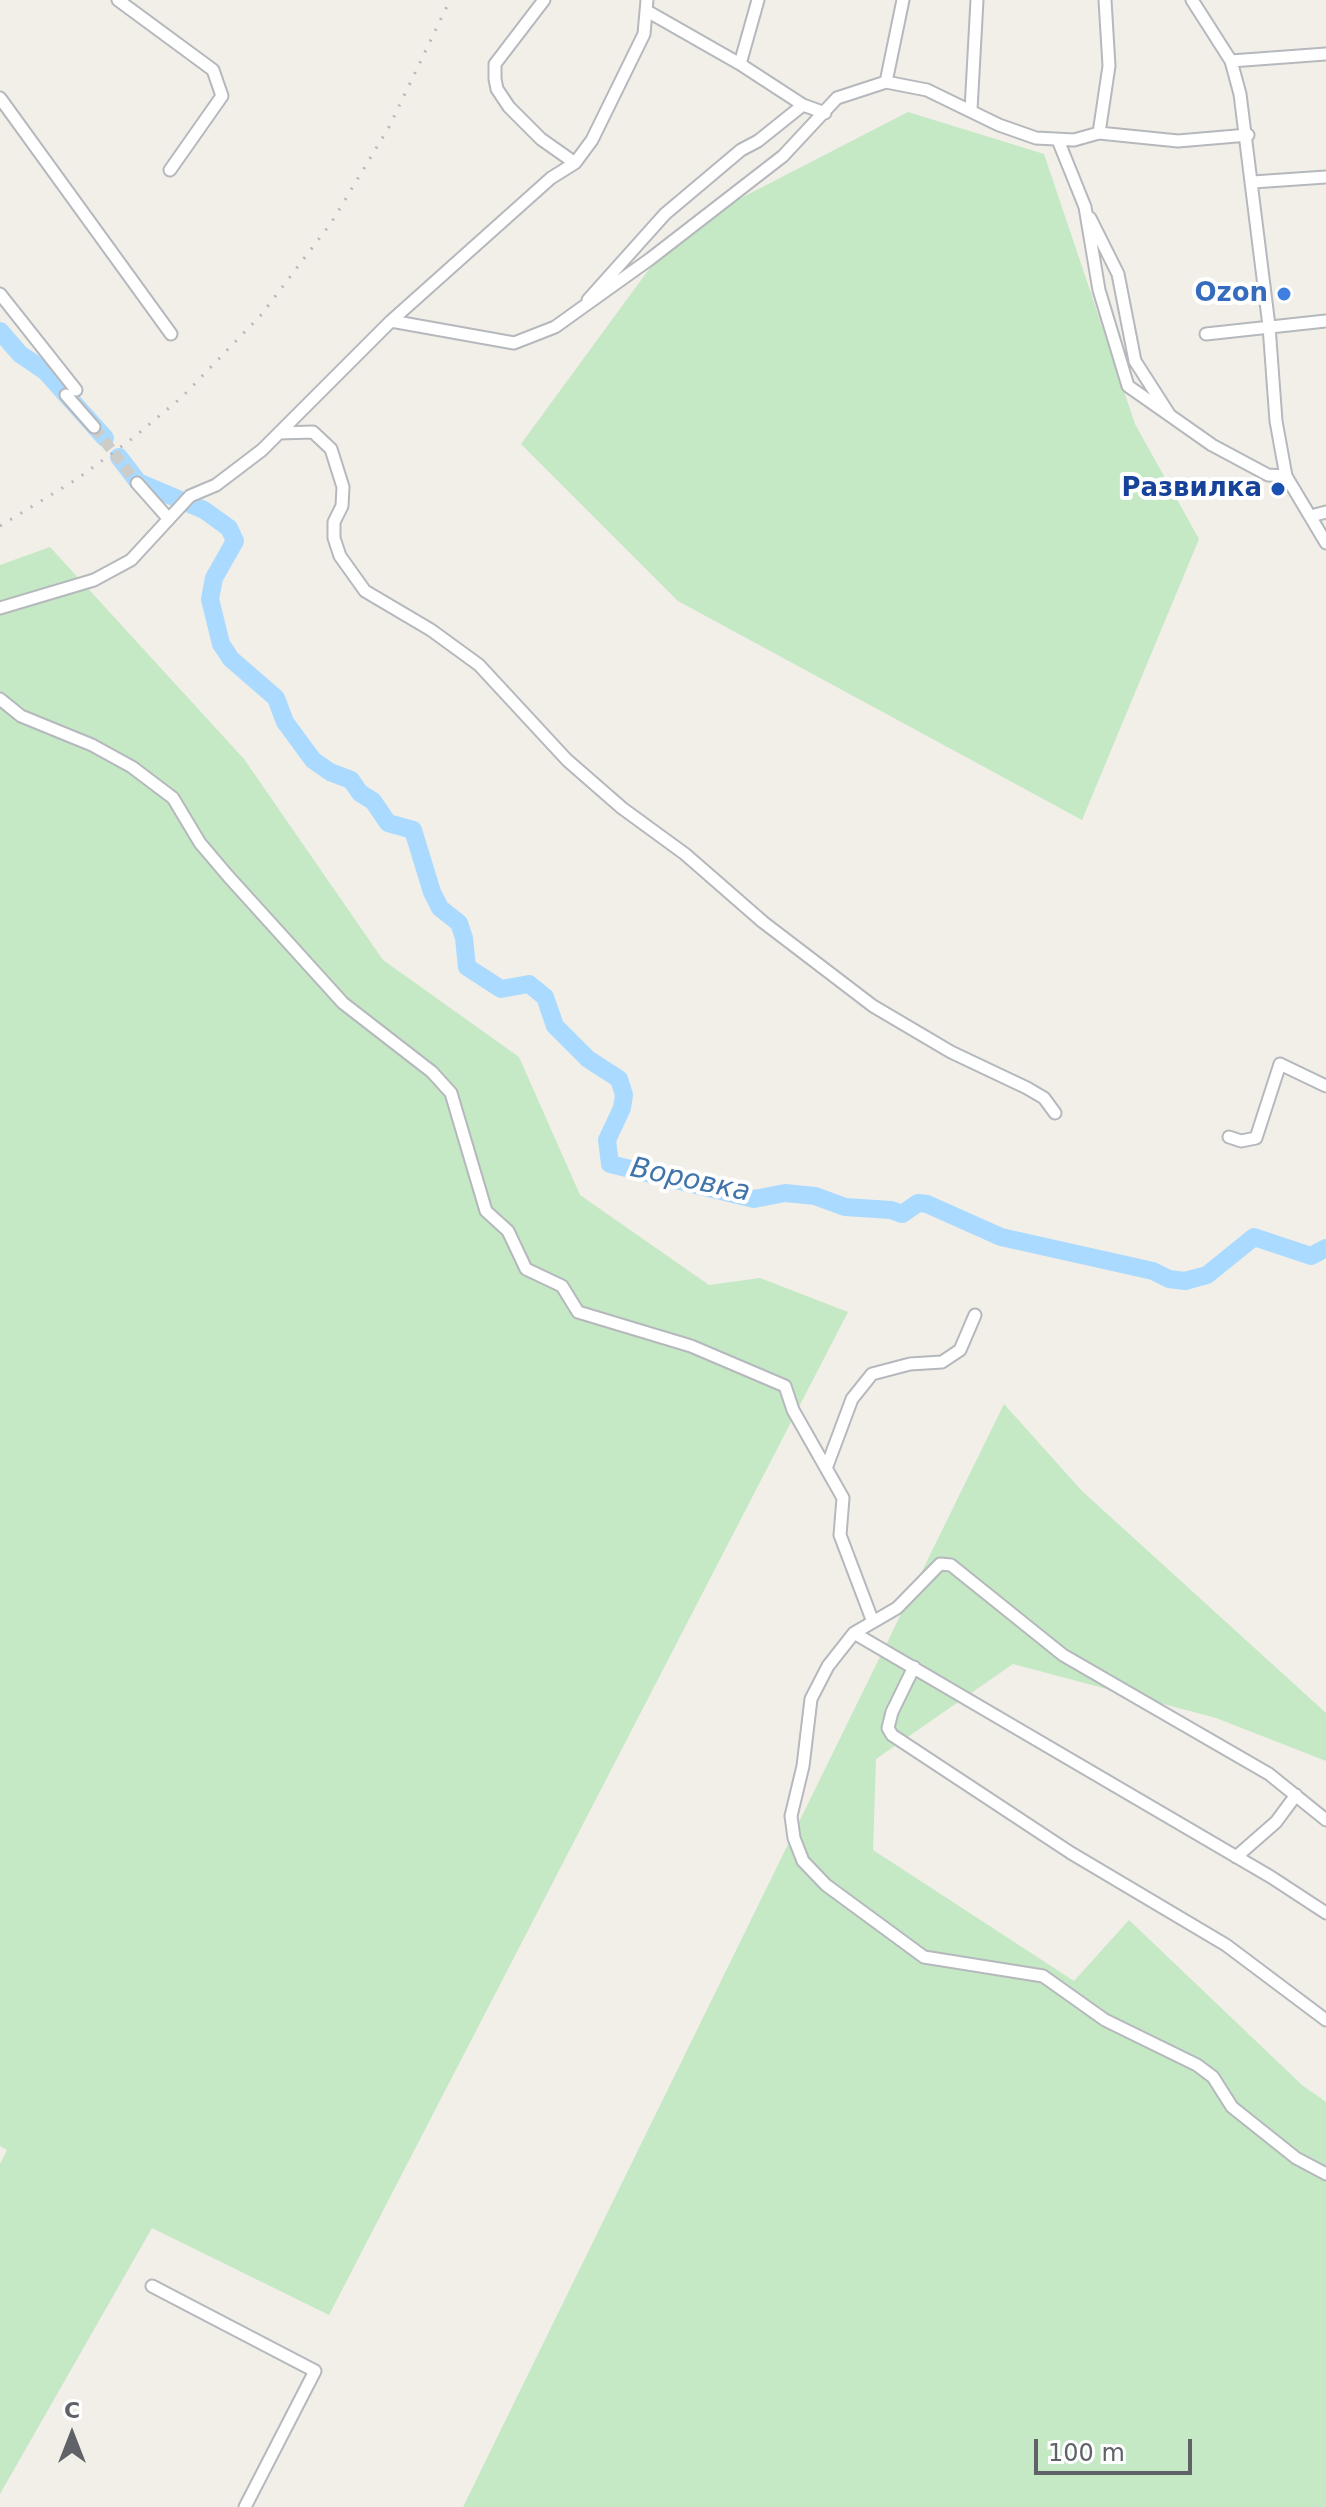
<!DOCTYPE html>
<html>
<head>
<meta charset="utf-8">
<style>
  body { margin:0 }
  #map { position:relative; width:1326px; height:2507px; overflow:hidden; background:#f1efe8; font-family:"DejaVu Sans",sans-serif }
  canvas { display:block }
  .north { position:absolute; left:32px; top:2395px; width:80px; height:80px; -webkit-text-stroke:6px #fff; paint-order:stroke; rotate:0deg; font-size:22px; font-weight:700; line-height:32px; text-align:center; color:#5f6368 }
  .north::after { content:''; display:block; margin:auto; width:28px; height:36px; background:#5f6368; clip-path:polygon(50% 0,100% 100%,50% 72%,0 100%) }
  .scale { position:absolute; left:1034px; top:2439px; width:158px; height:36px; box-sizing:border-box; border:4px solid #5f6368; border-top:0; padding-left:10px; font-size:24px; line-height:28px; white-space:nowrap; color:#5f6368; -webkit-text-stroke:6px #fff; paint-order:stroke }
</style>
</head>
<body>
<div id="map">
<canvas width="1326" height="2507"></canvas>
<div class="north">С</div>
<div class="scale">100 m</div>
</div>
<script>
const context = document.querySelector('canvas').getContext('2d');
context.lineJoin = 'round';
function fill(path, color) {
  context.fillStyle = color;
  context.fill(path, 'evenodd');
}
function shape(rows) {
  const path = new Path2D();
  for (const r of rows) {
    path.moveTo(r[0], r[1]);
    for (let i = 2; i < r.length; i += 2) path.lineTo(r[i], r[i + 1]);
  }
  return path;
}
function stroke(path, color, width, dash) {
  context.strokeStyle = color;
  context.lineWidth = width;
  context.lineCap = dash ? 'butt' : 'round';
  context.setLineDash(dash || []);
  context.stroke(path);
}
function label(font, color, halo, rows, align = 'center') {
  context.font = font + ' "DejaVu Sans",sans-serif';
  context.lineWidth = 8;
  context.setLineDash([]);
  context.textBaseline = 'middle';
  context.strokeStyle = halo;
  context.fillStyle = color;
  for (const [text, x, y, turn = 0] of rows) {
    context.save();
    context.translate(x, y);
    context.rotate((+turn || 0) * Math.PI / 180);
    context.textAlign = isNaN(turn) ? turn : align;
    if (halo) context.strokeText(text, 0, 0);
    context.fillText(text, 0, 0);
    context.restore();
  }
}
fill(shape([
  [908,112,1044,154,1135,424,1199,539,1082,820,678,601,521,444,677,231],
  [50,547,244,759,383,960,519,1057,580,1195,709,1285,760,1278,848,1312,329,2315,152,2228,0,2494,0,2164,7,2150,0,2146,0,565],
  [1004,1404,1082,1491,1326,1713,1326,1761,1216,1718,1013,1664,876,1759,873,1850,1074,1981,1129,1920,1302,2085,1326,2102,1326,2507,463,2507]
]), '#c5e8c5');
stroke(shape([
  [0,331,20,354,45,371,105,438],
  [119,457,138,482,204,510,229,528,235,541,214,578,210,599,221,644,231,659,276,698,285,722,313,760,330,772,351,780,360,793,373,801,388,823,413,830,432,892,440,908,459,923,464,938,467,967,501,989,529,984,545,997,555,1026,588,1059,619,1079,624,1095,622,1108,607,1140,610,1164,754,1199,785,1193,815,1196,845,1207,891,1210,902,1214,918,1203,927,1204,1001,1237,1153,1271,1169,1279,1185,1281,1207,1275,1254,1237,1311,1256,1326,1248]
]), '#aadaff', 18);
stroke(shape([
  [94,427,137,483]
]), '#ccccc8', 11, [11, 5.5]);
const minor = shape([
  [118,0,213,70,222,96,170,170],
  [544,0,495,64,495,79,497,89,509,107,541,139,575,163],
  [758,0,740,64,803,105,825,113],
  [1192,0,1231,61,1240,94,1269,326,1276,421,1286,476,1326,543],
  [647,11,740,64],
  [1231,61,1326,54],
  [886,82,903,0],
  [0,98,171,334],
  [971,110,977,0],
  [1099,133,1109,66,1105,0],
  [1058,140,1085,207,1099,290,1128,386,1212,445,1268,475,1286,476],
  [1253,182,1326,177],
  [1090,218,1118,274,1135,361,1169,414],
  [0,294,76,390],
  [588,300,665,214,741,150,758,141,803,105],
  [391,321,514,343,555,327,650,259,783,156,837,98,886,82,927,90,999,125,1036,138,1074,140,1099,133,1178,141,1248,135],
  [1206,334,1326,321],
  [66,395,94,427],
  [279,433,313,432,331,449,343,487,342,506,334,522,334,538,340,556,365,591,431,630,479,665,567,760,622,808,685,854,763,922,873,1006,951,1052,1027,1088,1044,1098,1055,1113],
  [137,483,168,518],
  [1311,516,1326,512],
  [0,608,94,580,131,560,190,496,216,485,262,450,391,321,551,178,575,163,592,140,644,34,647,0],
  [0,699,21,716,92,745,132,767,173,798,200,843,228,876,343,1003,432,1072,451,1093,486,1211,508,1231,526,1269,562,1286,578,1312,691,1346,785,1386,793,1410,843,1498,840,1535,873,1622],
  [1229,1137,1241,1141,1256,1138,1280,1064,1326,1086],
  [827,1466,852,1399,872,1374,910,1364,942,1362,960,1350,975,1315],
  [854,1633,1271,1877,1326,1913],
  [914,1667,892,1712,888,1728,892,1735,1071,1853,1226,1945,1326,2020],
  [1326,1820,1269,1774,1063,1655,951,1565,940,1564,897,1608,854,1633,828,1666,811,1699,803,1766,791,1816,794,1838,803,1861,826,1885,924,1957,1043,1976,1105,2020,1197,2065,1213,2077,1232,2107,1296,2158,1326,2174],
  [1236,1857,1276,1822,1296,1795],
  [152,2286,315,2371,245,2507]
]);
stroke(minor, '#b5b8bc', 15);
stroke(minor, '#fff', 11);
stroke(shape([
  [0,526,77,479,133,438,182,397,261,315,331,223,389,127,450,0]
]), '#b6b7b8', 3, [2, 10]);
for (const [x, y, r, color] of [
  [1284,294,8,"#3f7fe0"],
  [1278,489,8,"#1a4fb4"]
]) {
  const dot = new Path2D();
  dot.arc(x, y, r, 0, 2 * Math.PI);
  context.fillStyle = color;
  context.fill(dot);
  stroke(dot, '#fff', 3);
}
label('bold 26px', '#366cbe', '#fff', [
  ["Ozon",1268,294]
], 'right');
label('bold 26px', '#164399', '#fff', [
  ["Развилка",1262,489]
], 'right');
label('italic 28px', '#4174aa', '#fff', [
  ["Воровка",690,1181,12]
]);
</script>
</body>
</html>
